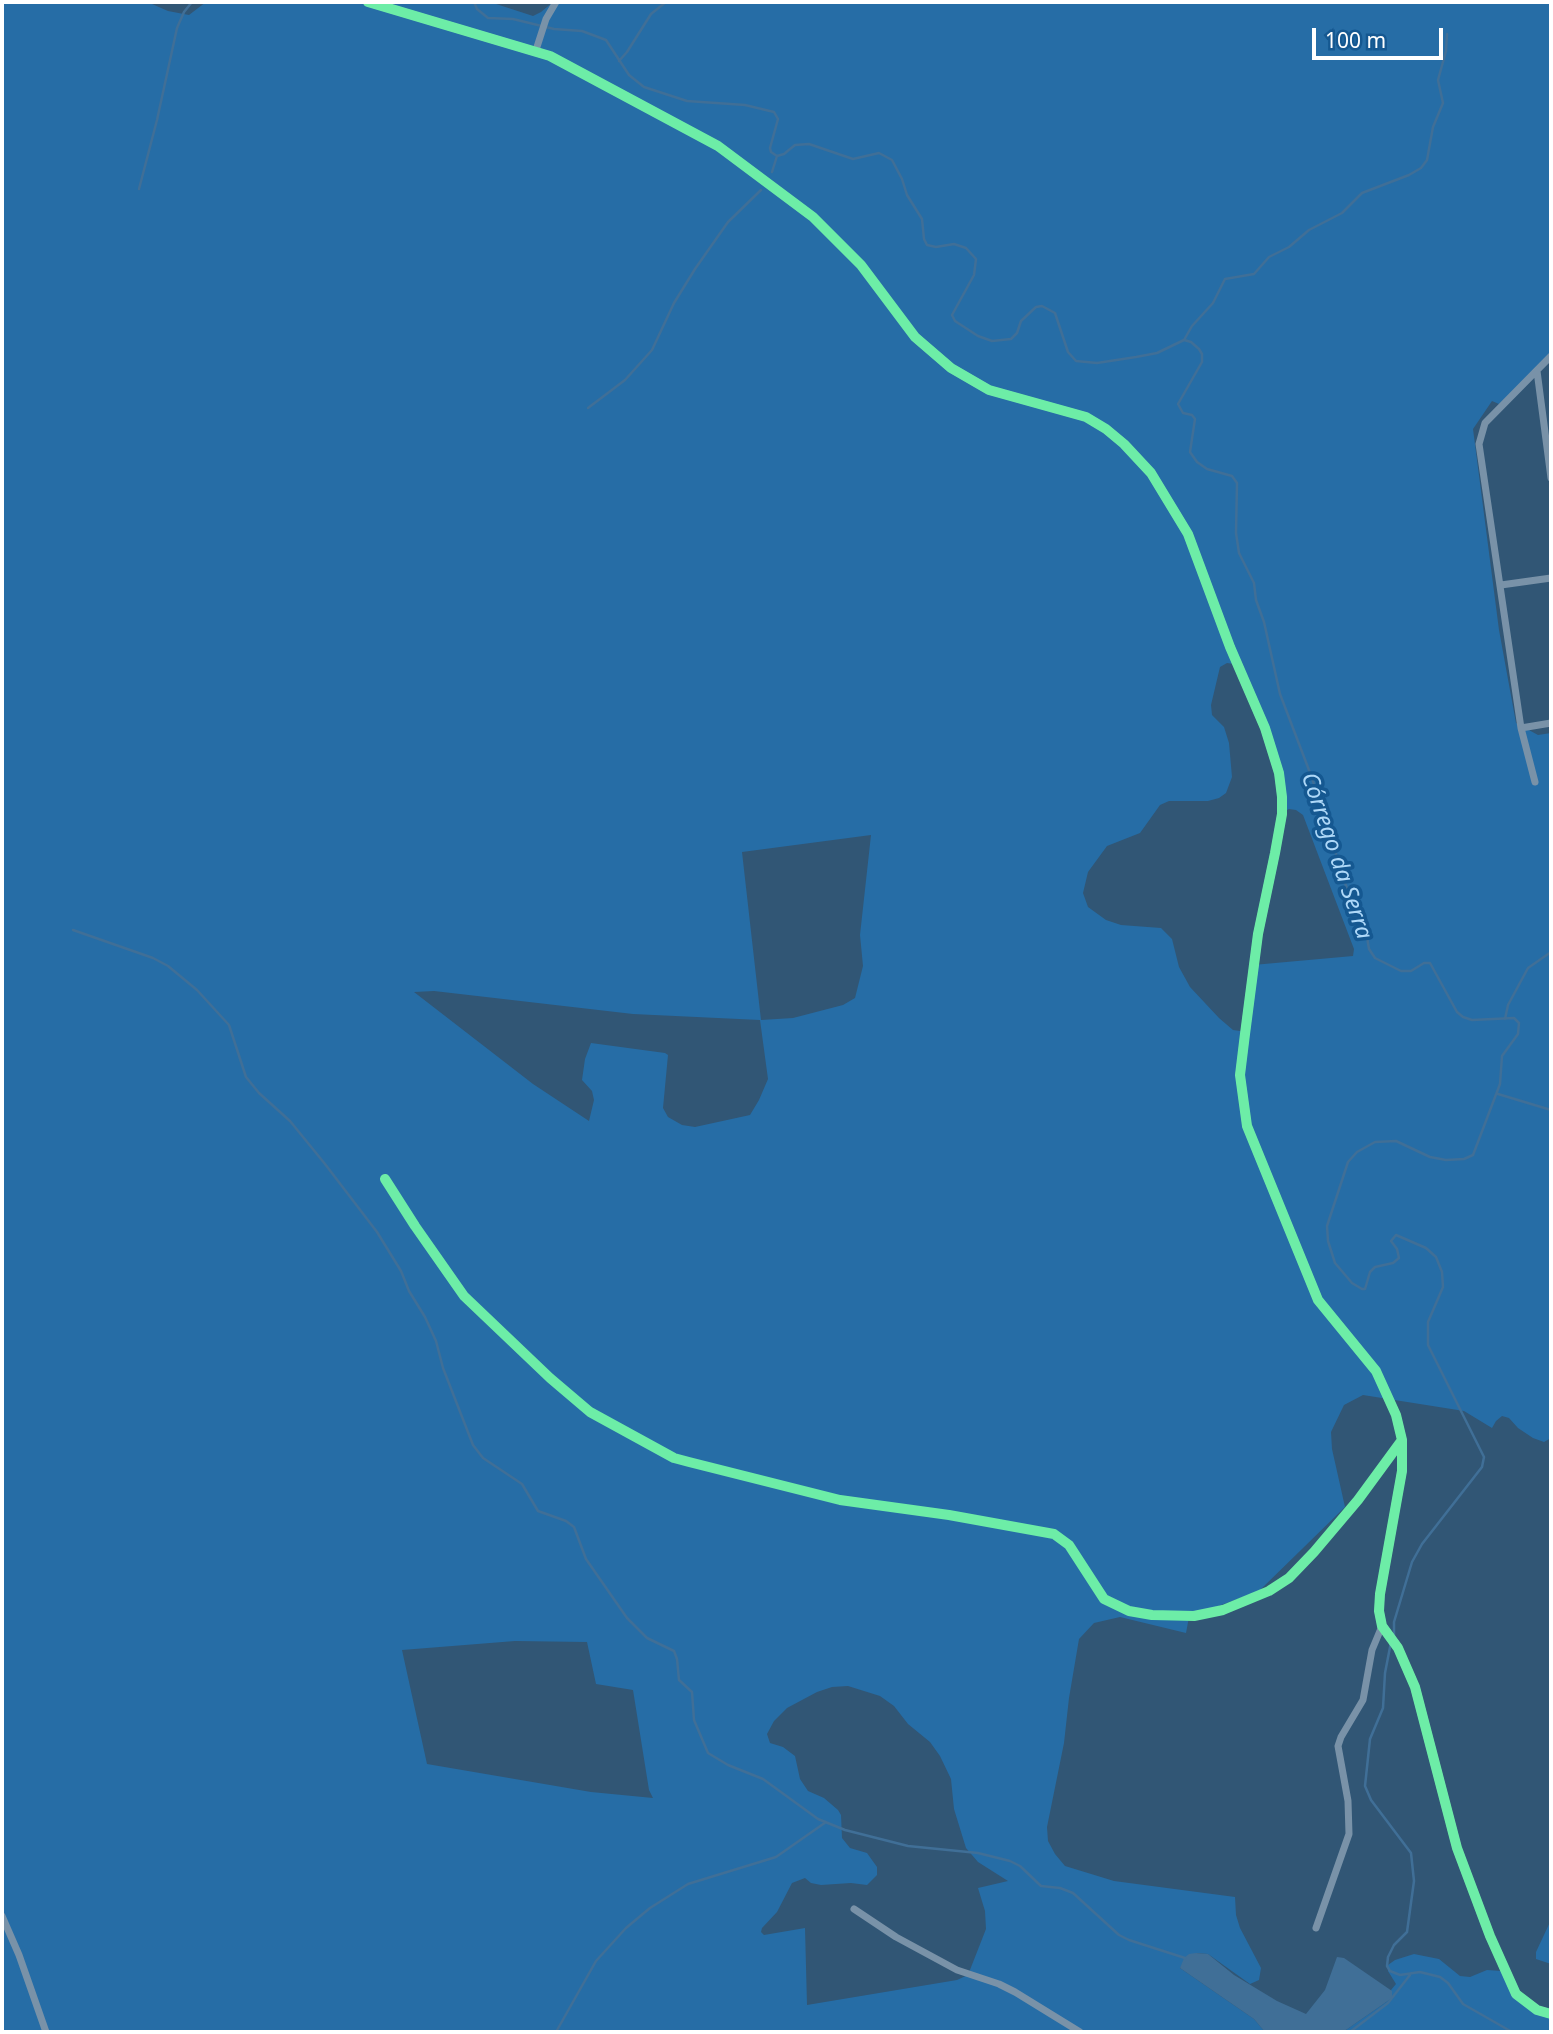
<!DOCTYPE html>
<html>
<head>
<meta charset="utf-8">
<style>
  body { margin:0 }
  #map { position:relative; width:1553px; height:2034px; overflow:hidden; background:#315675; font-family:"Noto Sans",sans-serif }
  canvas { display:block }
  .frame { position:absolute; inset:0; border:4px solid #fff; pointer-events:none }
  .scale { position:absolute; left:1312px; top:28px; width:131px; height:32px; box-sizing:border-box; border:4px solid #fff; border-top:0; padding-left:9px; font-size:21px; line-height:24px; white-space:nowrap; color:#fff; -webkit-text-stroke:5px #155891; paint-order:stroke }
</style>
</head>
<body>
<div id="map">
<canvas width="1553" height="2034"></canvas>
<div class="frame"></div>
<div class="scale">100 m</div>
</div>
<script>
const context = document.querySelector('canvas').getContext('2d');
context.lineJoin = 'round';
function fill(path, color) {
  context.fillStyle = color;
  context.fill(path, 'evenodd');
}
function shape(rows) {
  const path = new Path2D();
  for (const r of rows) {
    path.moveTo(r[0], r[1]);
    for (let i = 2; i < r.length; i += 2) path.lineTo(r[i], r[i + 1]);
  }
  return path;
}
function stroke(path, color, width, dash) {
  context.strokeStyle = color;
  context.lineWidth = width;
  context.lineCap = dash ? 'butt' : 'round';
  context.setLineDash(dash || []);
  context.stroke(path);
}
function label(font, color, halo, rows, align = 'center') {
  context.font = font + ' "Noto Sans",sans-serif';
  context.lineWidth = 7;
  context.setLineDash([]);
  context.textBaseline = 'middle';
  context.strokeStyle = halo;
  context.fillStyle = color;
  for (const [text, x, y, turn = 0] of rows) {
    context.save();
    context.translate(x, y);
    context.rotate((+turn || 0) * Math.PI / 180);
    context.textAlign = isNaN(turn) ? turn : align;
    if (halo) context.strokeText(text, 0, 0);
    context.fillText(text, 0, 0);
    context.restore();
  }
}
fill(shape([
  [2,2,131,2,152,4,168,11,189,15,206,2,490,2,533,16,541,12,553,2,1551,2,1551,358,1499,404,1492,401,1473,429,1499,630,1516,723,1538,735,1551,733,1551,1438,1544,1442,1533,1438,1518,1428,1509,1418,1502,1416,1496,1421,1492,1428,1464,1411,1363,1395,1344,1405,1331,1432,1332,1449,1345,1507,1259,1591,1189,1617,1186,1633,1120,1617,1094,1623,1079,1639,1069,1698,1064,1743,1047,1827,1048,1841,1055,1854,1065,1866,1114,1881,1235,1897,1236,1915,1240,1928,1261,1968,1259,1980,1250,1984,1208,1954,1196,1953,1180,1968,1254,2019,1265,2032,2,2032],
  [1227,663,1234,664,1246,673,1283,785,1283,812,1289,809,1296,810,1303,815,1354,949,1353,956,1253,965,1243,1030,1240,1031,1233,1030,1219,1018,1190,987,1179,967,1172,939,1161,928,1121,925,1106,920,1088,907,1083,893,1088,872,1107,846,1140,833,1160,805,1169,801,1208,801,1219,798,1226,793,1232,777,1229,743,1224,727,1212,715,1211,705,1220,667],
  [871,835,860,935,863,966,855,998,843,1005,793,1018,761,1020,742,852],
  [434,991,633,1014,760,1020,768,1079,759,1100,750,1115,695,1127,682,1125,668,1117,663,1108,668,1055,665,1053,591,1043,585,1059,582,1080,592,1091,594,1100,589,1121,533,1084,414,992],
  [515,1641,587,1642,596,1684,633,1690,649,1790,653,1798,591,1792,427,1764,402,1650],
  [848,1686,880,1696,894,1706,908,1724,930,1742,940,1756,951,1779,954,1809,966,1848,978,1862,1008,1881,978,1888,985,1911,986,1929,968,1975,957,1980,807,2005,805,1928,764,1935,761,1932,762,1928,777,1912,792,1883,805,1878,811,1883,821,1885,851,1883,867,1885,877,1875,877,1867,867,1853,850,1848,842,1838,841,1815,838,1810,824,1798,808,1791,800,1779,795,1756,783,1747,770,1743,767,1734,774,1721,787,1708,817,1692,832,1687],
  [1551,1920,1551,1964,1536,1959,1536,1952],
  [1414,1954,1439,1959,1460,1976,1470,1977,1487,1970,1501,1971,1515,1996,1551,2018,1551,2032,1343,2032,1392,1998,1391,1990,1396,1984,1388,1971,1388,1965,1395,1960]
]), '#266da6');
fill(shape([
  [1196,1953,1208,1954,1234,1975,1277,2001,1306,2014,1325,1990,1337,1957,1344,1958,1392,1991,1392,1998,1343,2032,1265,2032,1254,2019,1180,1968,1184,1958,1189,1954]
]), '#406f97');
stroke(shape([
  [474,2,477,9,488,18,513,19,554,29,582,31,606,40,629,75,644,87,687,101,745,105,774,112,778,119,770,148,771,152,777,156],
  [619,61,627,52,651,14,666,2],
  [777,156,784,154,795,145,809,144,853,159,879,153,892,160,902,179,907,195,922,219,924,239,927,245,936,247,954,244,966,248,976,259,974,275,952,315,955,321,978,336,992,341,1011,339,1017,333,1021,321,1036,307,1042,306,1055,313,1068,352,1076,361,1097,363,1136,357,1157,353,1184,340,1191,342,1199,349,1202,354,1202,362,1178,404,1183,413,1192,415,1195,419,1190,452,1197,462,1207,469,1232,476,1237,483,1236,533,1239,553,1254,583,1256,600,1264,622,1280,694,1312,778,1353,908,1367,937,1369,949,1375,958,1401,971,1411,971,1424,963,1430,963,1457,1012,1463,1017,1472,1020,1514,1018,1519,1023,1518,1034,1502,1056,1500,1084,1473,1155,1464,1159,1446,1160,1430,1157,1396,1141,1375,1142,1357,1152,1348,1162,1327,1226,1328,1241,1335,1263,1352,1283,1362,1289,1365,1289,1370,1272,1375,1267,1393,1263,1399,1258,1397,1249,1391,1241,1396,1235,1426,1248,1436,1257,1442,1272,1443,1287,1428,1322,1428,1345,1484,1457,1482,1467,1422,1544,1412,1562,1394,1622,1394,1636],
  [772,172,777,156],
  [139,189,157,120,177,28,184,12,192,2],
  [1184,340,1192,326,1213,303,1225,279,1254,274,1269,257,1289,247,1309,230,1342,213,1362,193,1409,175,1421,168,1427,160,1433,127,1443,103,1438,80,1446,51,1447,34],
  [588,408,625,380,652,350,674,303,695,269,728,222,761,190],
  [73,930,153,958,168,966,197,990,229,1025,246,1077,259,1093,290,1121,325,1164,377,1232,401,1271,409,1291,425,1317,436,1341,443,1368,473,1445,483,1458,522,1484,538,1511,566,1521,574,1527,586,1559,627,1618,647,1638,674,1651,677,1659,679,1680,692,1692,694,1720,708,1753,728,1765,763,1779,818,1819,845,1830,908,1846,978,1853,1010,1861,1020,1866,1041,1886,1060,1888,1073,1893,1119,1935,1129,1940,1185,1958],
  [1505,1019,1508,1005,1528,968,1551,952],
  [1498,1094,1551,1110],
  [1391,1642,1385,1673,1383,1708,1370,1739,1365,1786,1371,1800,1411,1853,1414,1881,1407,1932,1394,1945,1388,1957,1387,1966,1390,1971,1400,1975,1420,1972,1440,1977,1448,1983,1463,2004,1512,2032],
  [556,2032,596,1961,626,1928,650,1908,688,1884,776,1857,826,1822],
  [1350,2032,1388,2003,1410,1975]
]), '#406f97', 2.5);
stroke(shape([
  [536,50,546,19,556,2],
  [1537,371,1551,478],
  [1501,585,1551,578],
  [1521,728,1551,723],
  [1535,782,1521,728,1479,444,1485,423,1551,356],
  [385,1179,415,1226,464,1296,550,1378,590,1412,674,1458,689,1462,840,1500,949,1515,1054,1534,1069,1545,1104,1599,1129,1611,1152,1615,1194,1616,1223,1610,1269,1591,1289,1578,1314,1552,1358,1500,1402,1440],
  [854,1909,896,1937,957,1970,999,1984,1015,1992,1080,2032],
  [2,1916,19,1955,46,2032],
  [1316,1928,1349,1834,1348,1801,1338,1746,1341,1737,1363,1700,1372,1650,1382,1626]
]), '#7992a8', 7);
stroke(shape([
  [368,2,550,56,718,146,813,217,861,265,915,337,951,368,989,390,1086,417,1106,429,1124,444,1151,473,1188,534,1230,647,1265,728,1279,773,1282,797,1282,814,1275,853,1258,934,1245,1034,1240,1075,1247,1126,1318,1300,1376,1371,1396,1415,1402,1440,1402,1471,1380,1594,1379,1611,1382,1626,1398,1648,1415,1687,1457,1848,1490,1936,1516,1994,1537,2010,1551,2014]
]), '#7992a8', 9);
stroke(shape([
  [368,2,550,56,718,146,813,217,861,265,915,337,951,368,989,390,1086,417,1106,429,1124,444,1151,473,1188,534,1230,647,1265,728,1279,773,1282,797,1282,814,1275,853,1258,934,1245,1034,1240,1075,1247,1126,1318,1300,1376,1371,1396,1415,1402,1440,1402,1471,1380,1594,1379,1611,1382,1626,1398,1648,1415,1687,1457,1848,1490,1936,1516,1994,1537,2010,1551,2014],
  [385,1179,415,1226,464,1296,550,1378,590,1412,674,1458,689,1462,840,1500,949,1515,1054,1534,1069,1545,1104,1599,1129,1611,1152,1615,1194,1616,1223,1610,1269,1591,1289,1578,1314,1552,1358,1500,1402,1440]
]), '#6deda7', 10);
label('italic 23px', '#aed8f8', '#155891', [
  ["Córrego da Serra",1336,856,71]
]);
</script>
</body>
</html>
